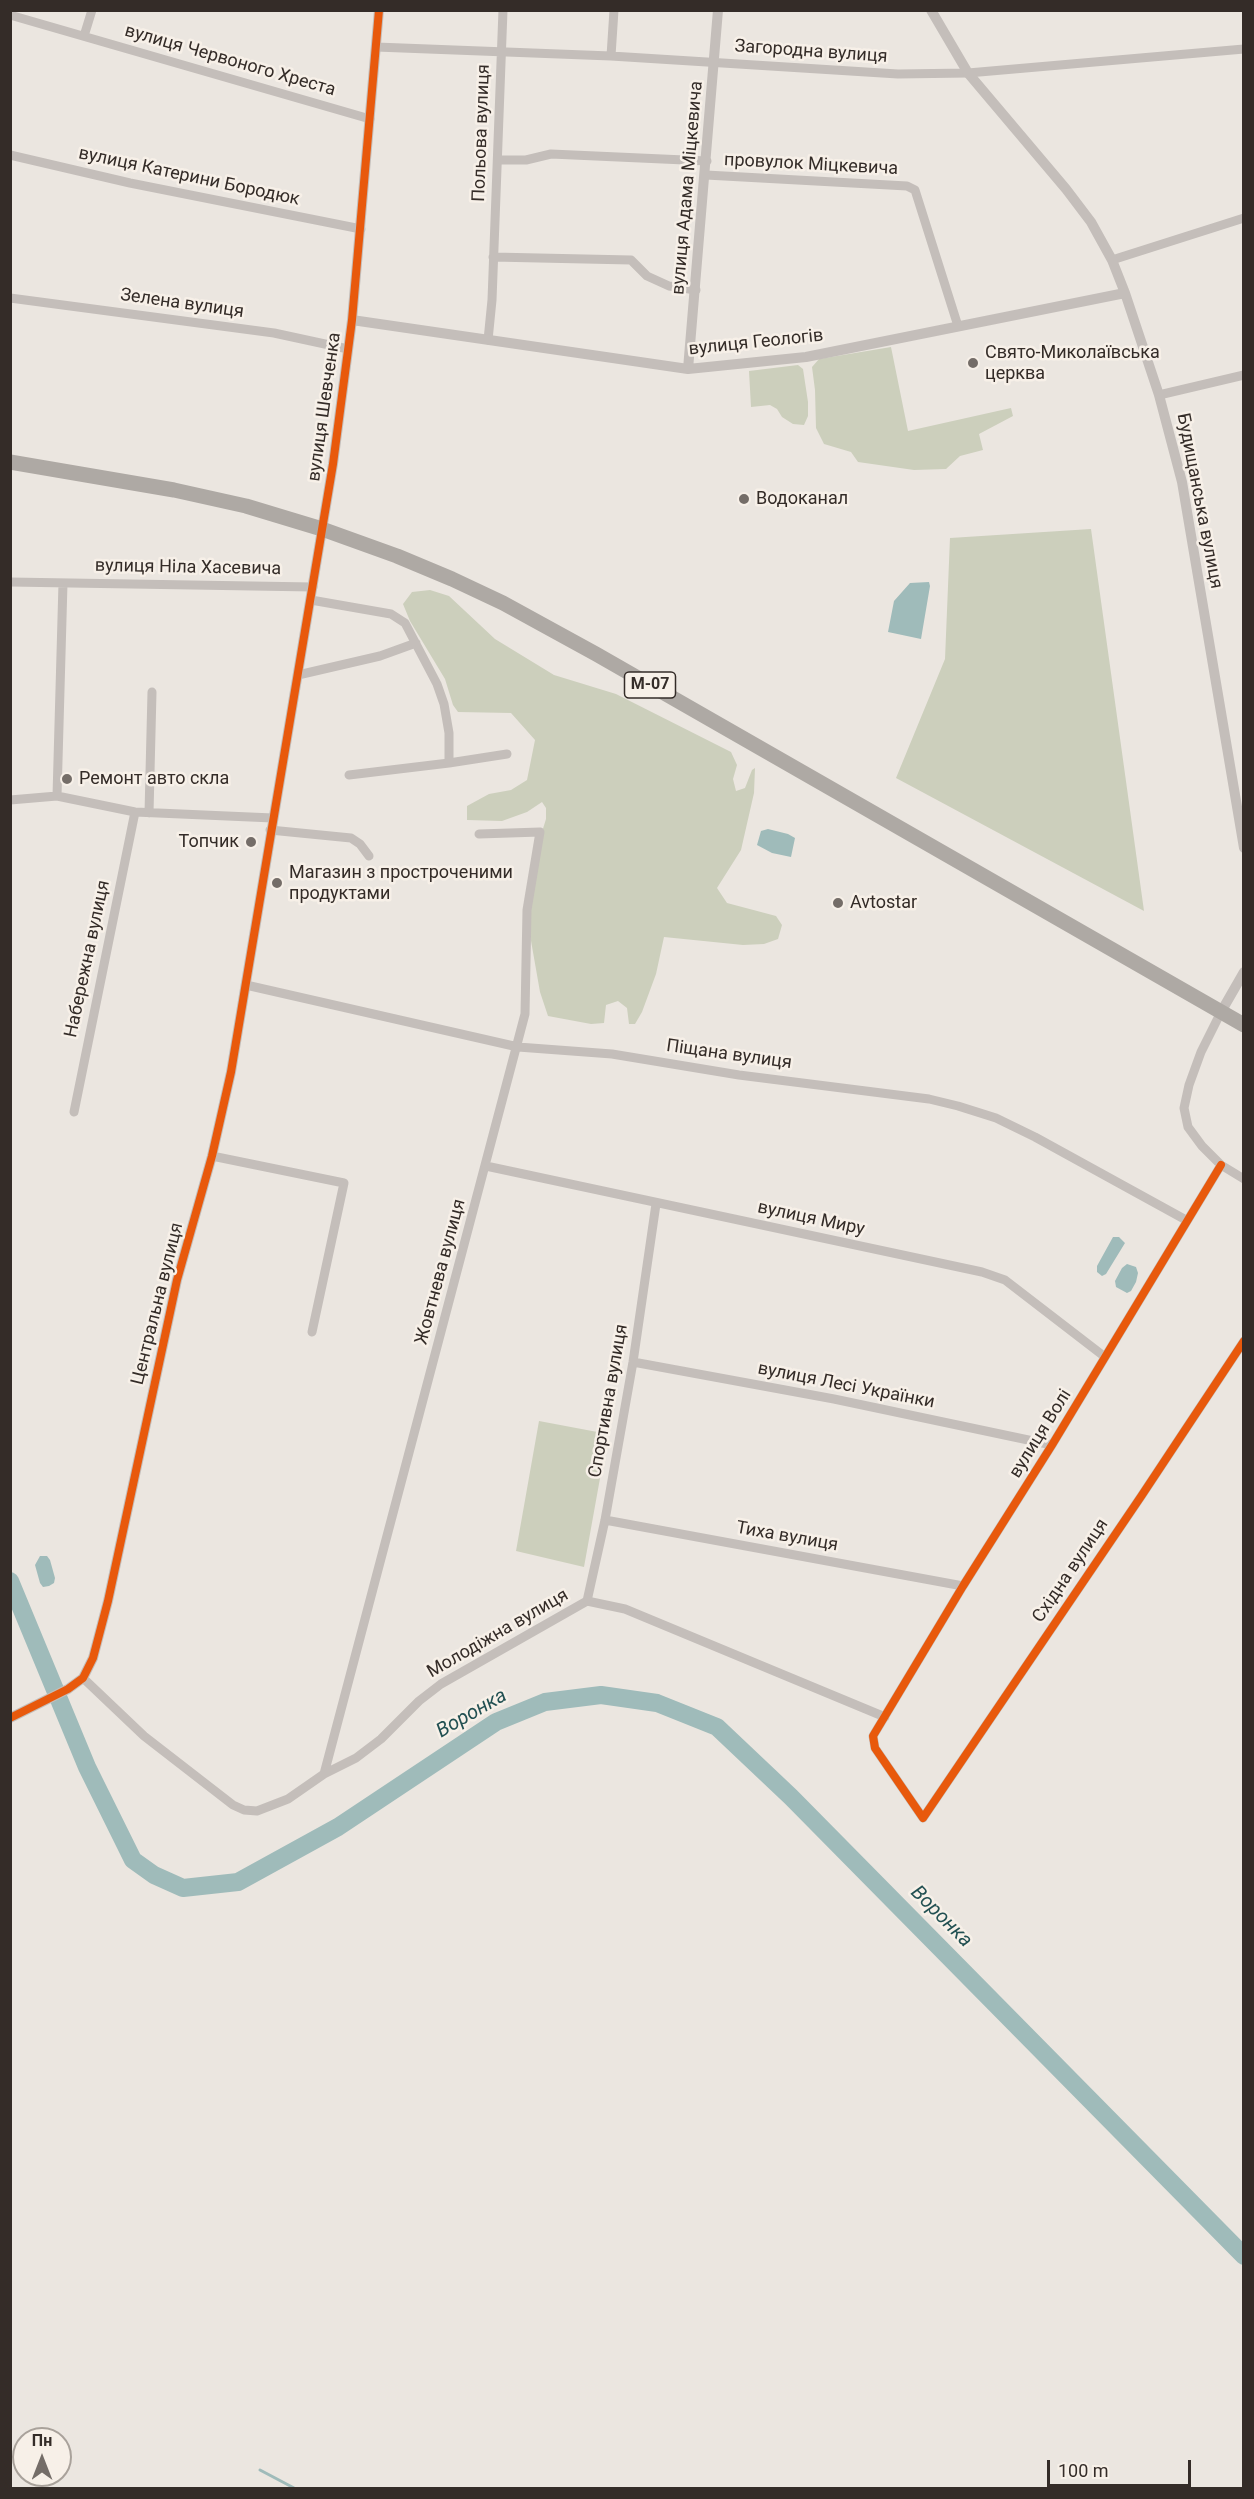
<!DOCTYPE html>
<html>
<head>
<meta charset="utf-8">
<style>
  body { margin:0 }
  #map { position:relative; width:1254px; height:2499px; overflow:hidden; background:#ebe6e0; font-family:Roboto,sans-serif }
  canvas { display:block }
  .frame { position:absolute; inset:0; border:12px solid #342c28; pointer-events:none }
  .north { position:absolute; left:12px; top:2427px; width:60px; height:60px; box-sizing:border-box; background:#f7f0e8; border:2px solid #a9a29b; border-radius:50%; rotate:0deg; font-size:16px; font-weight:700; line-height:24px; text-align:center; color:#342c28 }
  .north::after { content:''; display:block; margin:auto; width:21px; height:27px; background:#746d68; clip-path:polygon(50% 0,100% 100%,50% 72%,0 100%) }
  .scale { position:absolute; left:1047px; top:2460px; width:144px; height:27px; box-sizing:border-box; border:3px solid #342c28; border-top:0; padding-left:8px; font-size:18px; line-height:21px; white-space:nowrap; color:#342c28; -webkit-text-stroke:4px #f7f0e8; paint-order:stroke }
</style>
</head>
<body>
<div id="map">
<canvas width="1254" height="2499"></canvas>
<div class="frame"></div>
<div class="north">Пн</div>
<div class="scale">100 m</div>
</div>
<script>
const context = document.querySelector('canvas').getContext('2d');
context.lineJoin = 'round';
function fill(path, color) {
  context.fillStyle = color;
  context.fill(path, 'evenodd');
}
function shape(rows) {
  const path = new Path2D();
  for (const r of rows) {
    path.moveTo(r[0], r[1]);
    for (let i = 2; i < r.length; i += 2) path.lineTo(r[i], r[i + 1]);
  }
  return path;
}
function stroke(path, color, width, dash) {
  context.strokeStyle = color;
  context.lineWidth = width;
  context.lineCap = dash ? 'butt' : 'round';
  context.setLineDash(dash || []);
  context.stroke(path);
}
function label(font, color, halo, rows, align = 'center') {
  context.font = font + ' Roboto,sans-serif';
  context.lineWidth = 5;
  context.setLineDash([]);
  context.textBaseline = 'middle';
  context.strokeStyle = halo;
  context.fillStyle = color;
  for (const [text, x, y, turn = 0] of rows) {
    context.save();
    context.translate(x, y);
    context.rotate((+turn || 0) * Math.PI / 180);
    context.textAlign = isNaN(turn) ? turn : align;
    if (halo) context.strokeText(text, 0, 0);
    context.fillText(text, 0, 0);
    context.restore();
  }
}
fill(shape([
  [891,347,908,431,1011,408,1013,416,979,434,983,450,960,456,946,469,914,470,858,462,851,452,824,444,816,428,815,390,812,367,819,359],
  [798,365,803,369,808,402,808,416,804,425,793,424,782,417,777,409,770,405,751,407,749,371],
  [1091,529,1144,911,896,778,945,659,950,538],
  [430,590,449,596,495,639,554,675,616,694,731,752,737,765,733,779,736,791,745,788,752,770,755,768,754,793,741,850,717,888,727,903,776,916,782,925,778,939,764,944,743,945,664,937,656,974,642,1012,635,1024,629,1024,627,1008,618,1001,606,1005,604,1023,591,1024,548,1016,540,992,527,918,537,848,546,819,546,808,542,802,527,812,502,821,467,820,467,806,489,794,511,790,527,780,535,740,511,713,458,712,453,705,445,679,410,621,403,604,412,592],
  [539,1421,608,1434,584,1567,516,1551]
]), '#cccfbc');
fill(shape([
  [929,582,930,586,921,639,888,632,894,601,910,583],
  [768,829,788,834,795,838,791,857,772,853,757,845,761,831],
  [1113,1237,1119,1237,1125,1243,1106,1274,1102,1276,1097,1272,1097,1266],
  [1127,1264,1136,1267,1138,1273,1136,1282,1131,1291,1127,1293,1116,1287,1115,1281,1122,1268],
  [40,1556,47,1556,50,1560,55,1578,54,1583,49,1586,43,1587,40,1583,35,1565]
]), '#9fbbba');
stroke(shape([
  [260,2470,294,2488]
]), '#9fbbba', 3);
stroke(shape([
  [10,1581,87,1767,133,1860,154,1875,183,1888,238,1882,338,1827,496,1722,545,1702,601,1695,657,1703,717,1727,791,1797,1244,2256]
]), '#9fbbba', 18);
stroke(shape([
  [10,15,370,119],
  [84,36,92,10],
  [376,47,611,56,898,74,968,73,1244,49],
  [611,56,614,10],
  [10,155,130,183,361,229],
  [498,160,526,160,551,154,707,161],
  [706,175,907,186,915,190,958,326],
  [493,257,631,260,647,276,669,286,696,290],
  [1112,260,1244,218],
  [10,298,274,333,348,349],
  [488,340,492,300,503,10],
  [1159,395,1244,375],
  [10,582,313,587],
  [311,600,391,614,405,623,437,684,444,704,449,733,449,763,349,775],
  [298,675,380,656,416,643],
  [449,763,507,754],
  [57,796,63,583],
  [10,800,57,796,135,812,273,818],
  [149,813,152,692],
  [270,830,351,838,360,844,369,856],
  [246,985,518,1047,612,1054,739,1075,929,1099,958,1106,996,1118,1035,1137,1186,1220],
  [1221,1012,1201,1052,1189,1085,1184,1108,1188,1127,1202,1146,1221,1165,1244,1179],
  [74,1112,135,812],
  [212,1156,344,1183,312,1332],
  [1221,1165,1052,1445,963,1586,873,1736,875,1748,923,1818,1142,1495,1244,1341],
  [486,1166,982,1272,1005,1280,1105,1357],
  [633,1362,834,1399,1052,1445],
  [605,1520,963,1586],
  [587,1601,605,1520,633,1362,656,1204],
  [83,1678,144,1736,233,1805,244,1810,257,1811,288,1799,324,1774,356,1758,381,1739,419,1701,441,1684,587,1601,625,1609,885,1717],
  [324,1774,525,1014,527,910,540,832,479,834]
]), '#c4beba', 9);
stroke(shape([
  [931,10,968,73,1066,189,1091,222,1112,260,1125,293,1159,395,1182,482,1244,848],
  [352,320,688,369,806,357,1125,293],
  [688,369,718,10],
  [1221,1012,1244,972],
  [10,1718,68,1689,83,1678,93,1658,108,1601,177,1280,212,1156,231,1072,333,464,352,320,379,10]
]), '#c4beba', 10);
stroke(shape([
  [10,462,174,490,246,506,322,529,397,556,452,579,503,603,596,654,1244,1025]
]), '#aea9a4', 15);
stroke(shape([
  [1221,1165,1052,1445,963,1586,873,1736,875,1748,923,1818,1142,1495,1244,1341],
  [10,1718,68,1689,83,1678,93,1658,108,1601,177,1280,212,1156,231,1072,333,464,352,320,379,10]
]), '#e8590c', 8);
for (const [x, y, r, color] of [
  [973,363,6,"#746d68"],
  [744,499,6,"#746d68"],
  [67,779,6,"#746d68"],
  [251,842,6,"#746d68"],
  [277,883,6,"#746d68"],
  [838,903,6,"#746d68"]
]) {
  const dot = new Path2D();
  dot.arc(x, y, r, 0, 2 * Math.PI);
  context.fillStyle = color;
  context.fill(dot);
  stroke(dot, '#f7f0e8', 2);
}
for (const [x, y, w] of [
  [650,685,51]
]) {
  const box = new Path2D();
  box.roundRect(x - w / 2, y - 13, w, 26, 4.5);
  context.fillStyle = '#f7f0e8';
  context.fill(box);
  stroke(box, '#342c28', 1.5);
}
label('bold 16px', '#342c28', null, [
  ["М-07",650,685]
]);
label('18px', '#342c28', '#f7f0e8', [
  ["Загородна вулиця",811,52,4],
  ["вулиця Червоного Хреста",230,61,16],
  ["Польова вулиця",482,133,-88],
  ["провулок Міцкевича",811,165,3],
  ["вулиця Катерини Бородюк",189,177,12],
  ["вулиця Адама Міцкевича",688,188,-85],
  ["Зелена вулиця",182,304,8],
  ["вулиця Геологів",756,343,-6],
  ["вулиця Шевченка",325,407,-82],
  ["Будищанська вулиця",1199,501,79],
  ["вулиця Ніла Хасевича",188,568,1],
  ["Набережна вулиця",88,959,-78],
  ["Піщана вулиця",729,1055,8],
  ["вулиця Миру",811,1219,12],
  ["Жовтнева вулиця",441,1272,-75],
  ["Центральна вулиця",158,1304,-76],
  ["вулиця Лесі Українки",846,1386,11],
  ["Спортивна вулиця",609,1401,-80],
  ["вулиця Волі",1041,1434,-58],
  ["Тиха вулиця",787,1537,10],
  ["Східна вулиця",1071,1571,-56],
  ["Молодіжна вулиця",498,1634,-30]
]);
label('18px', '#342c28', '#f7f0e8', [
  ["Свято-Миколаївська",985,353],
  ["церква",985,374],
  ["Водоканал",756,499],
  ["Ремонт авто скла",79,779],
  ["Топчик",239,842,"right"],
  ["Магазин з простроченими",289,873],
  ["продуктами",289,894],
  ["Avtostar",850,903]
], 'left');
label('italic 20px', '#225052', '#f7f0e8', [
  ["Воронка",472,1714,-30],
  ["Воронка",941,1917,45]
]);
</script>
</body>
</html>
